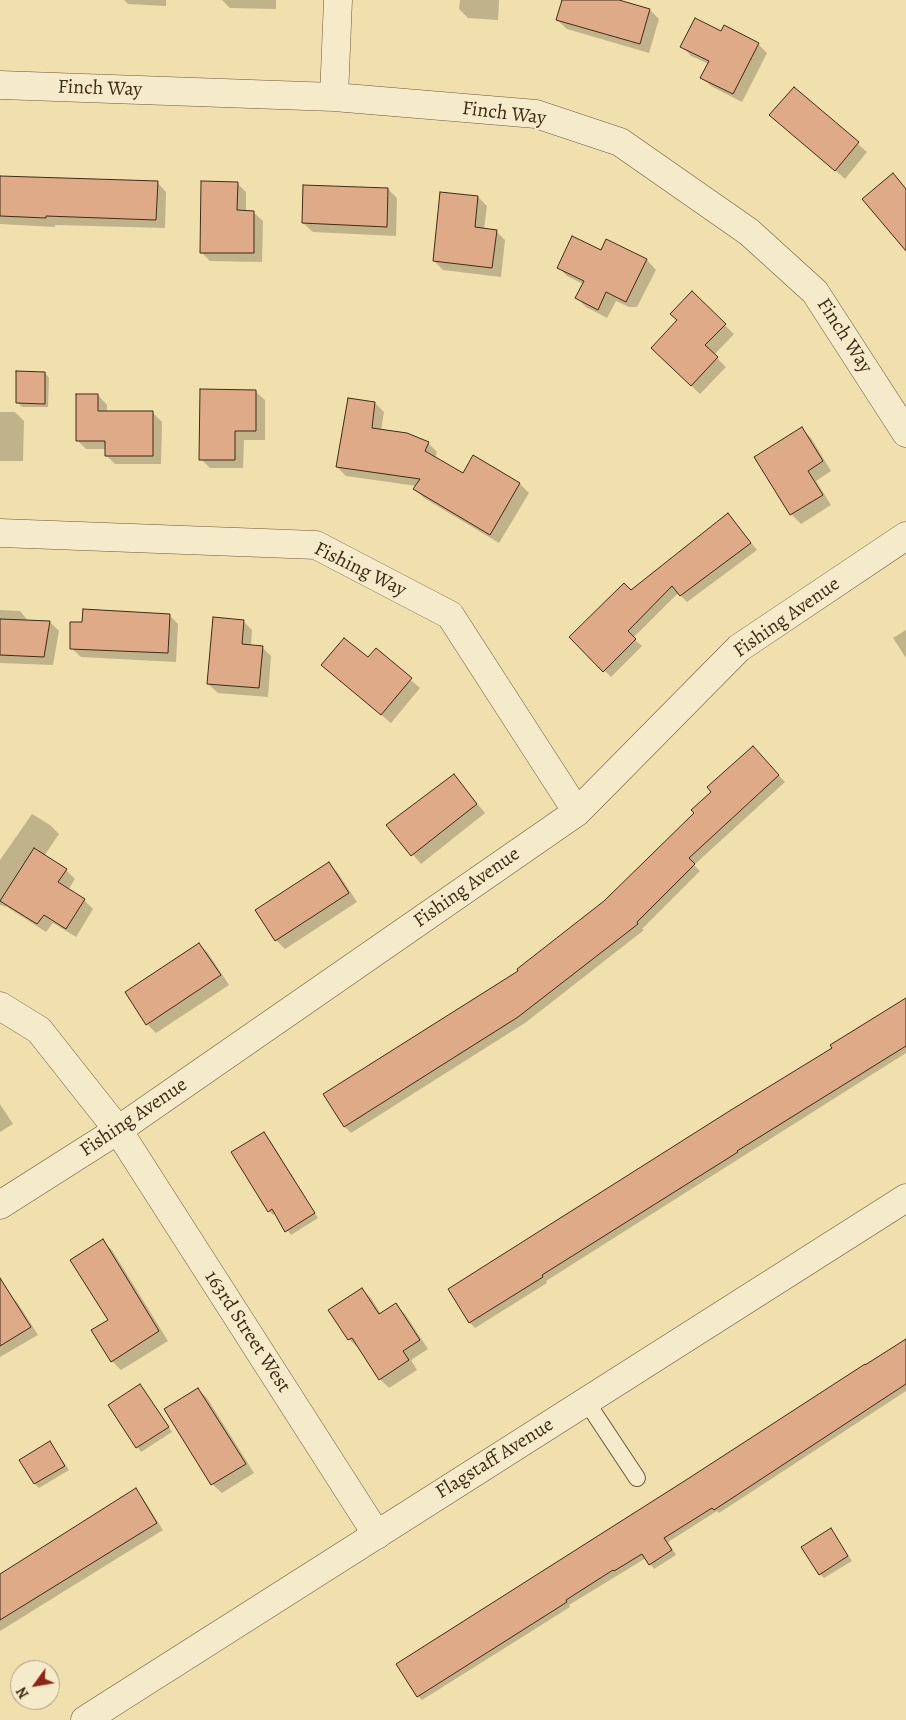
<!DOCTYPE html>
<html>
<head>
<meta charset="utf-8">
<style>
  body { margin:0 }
  #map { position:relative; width:906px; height:1720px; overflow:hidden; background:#f0e0ad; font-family:Alegreya,serif }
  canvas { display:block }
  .north { position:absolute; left:10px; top:1660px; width:50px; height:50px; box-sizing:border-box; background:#f5ebca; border:1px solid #ac9e82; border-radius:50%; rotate:238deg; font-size:14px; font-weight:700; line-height:20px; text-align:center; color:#3f2b16 }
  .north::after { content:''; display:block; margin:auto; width:18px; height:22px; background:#8f2418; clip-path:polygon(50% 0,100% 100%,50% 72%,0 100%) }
</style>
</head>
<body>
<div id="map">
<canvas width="906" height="1720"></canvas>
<div class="north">N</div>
</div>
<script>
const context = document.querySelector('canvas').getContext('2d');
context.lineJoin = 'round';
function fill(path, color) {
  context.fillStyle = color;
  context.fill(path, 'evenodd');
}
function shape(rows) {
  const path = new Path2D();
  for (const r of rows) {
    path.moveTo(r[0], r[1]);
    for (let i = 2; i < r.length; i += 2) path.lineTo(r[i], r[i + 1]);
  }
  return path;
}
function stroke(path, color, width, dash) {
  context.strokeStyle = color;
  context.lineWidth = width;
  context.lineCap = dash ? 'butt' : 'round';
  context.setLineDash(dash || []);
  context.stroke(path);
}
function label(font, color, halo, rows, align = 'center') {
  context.font = font + ' Alegreya,serif';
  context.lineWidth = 4;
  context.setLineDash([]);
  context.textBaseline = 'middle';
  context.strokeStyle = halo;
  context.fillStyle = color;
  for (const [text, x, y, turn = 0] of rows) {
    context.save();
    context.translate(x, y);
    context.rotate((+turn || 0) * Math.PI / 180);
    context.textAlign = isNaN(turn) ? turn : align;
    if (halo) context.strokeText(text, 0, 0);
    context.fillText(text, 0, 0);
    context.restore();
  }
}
fill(shape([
  [124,0,166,0,166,6,128,4],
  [222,0,276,0,276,9,230,8],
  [460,0,499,0,498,20,468,18,459,9],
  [563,0,614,0,650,10,659,19,649,53,567,29,557,20],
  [722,32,758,44,767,53,742,102,711,86,702,77,709,64,691,56,682,46],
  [794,88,867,152,845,179,771,115],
  [0,178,157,182,166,192,165,228,55,225,55,227,0,224],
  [237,183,246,192,246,212,253,212,263,221,262,262,210,261,201,252],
  [388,189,397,198,396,236,313,232,303,223],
  [478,197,487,206,484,229,496,231,505,240,501,277,443,270,434,261],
  [607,241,647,260,656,270,637,307,629,307,616,301,607,318,586,307,577,298,583,284,567,276,558,267,601,252],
  [692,293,734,334,714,355,726,367,700,394,652,348,679,320],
  [45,373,49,378,48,407,22,407,17,402],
  [255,391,265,400,265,440,244,440,243,468,210,468,201,459],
  [98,395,107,405,107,413,153,413,162,422,161,464,115,464,106,455,106,449,86,449,77,440],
  [375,403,384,412,381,431,428,443,437,452,435,458,464,475,474,457,520,484,529,493,499,543,424,498,415,489,417,486,346,476,337,467],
  [0,412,15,412,24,421,23,461,0,461],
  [802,429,811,438,831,471,816,481,831,505,801,524,791,514,756,457],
  [734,521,757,550,687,602,678,593,633,638,642,646,611,677,571,637,631,592],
  [0,610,20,611,29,622,50,622,59,631,53,665,0,663],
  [169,615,178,624,176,662,81,657,71,648],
  [243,621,252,630,251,646,262,647,271,656,268,697,218,693,208,684],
  [906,630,906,658,893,638],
  [376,650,420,688,391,723,332,674,368,659],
  [759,754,785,782,694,865,700,871,642,929,644,930,525,1023,351,1133,345,1127,325,1094,520,971,605,902],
  [454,776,485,813,421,864,388,825],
  [32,814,50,825,59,834,44,856,66,870,75,879,68,890,84,900,93,909,76,937,53,923,46,932,7,907,0,905,0,860],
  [328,863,338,873,357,902,285,949,276,940],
  [199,944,208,953,229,985,156,1033,147,1024],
  [906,1001,906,1053,546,1281,547,1283,475,1328,470,1323,449,1289,834,1048],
  [0,1104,13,1124,0,1132],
  [264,1133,268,1137,318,1218,291,1235,276,1213,273,1215,269,1211],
  [102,1241,112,1250,168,1341,121,1370,112,1361],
  [362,1289,371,1298,381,1314,395,1305,405,1314,428,1349,411,1360,417,1370,389,1388,380,1379,359,1348,358,1348,349,1339],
  [9,1295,17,1302,38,1335,0,1357,0,1300],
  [906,1341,906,1391,719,1513,717,1511,668,1542,676,1555,654,1569,646,1558,569,1605,570,1607,422,1700,418,1696,866,1367],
  [198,1389,207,1398,254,1473,222,1493,212,1484,166,1409],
  [144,1390,172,1432,141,1452,110,1405],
  [50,1443,69,1470,39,1488,35,1484,21,1460],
  [135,1490,142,1497,163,1530,0,1631,0,1577],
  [831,1530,852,1561,824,1578,820,1574]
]), '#0003');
const building = shape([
  [562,0,619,0,650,9,640,44,556,20,562,0],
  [695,18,721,31,724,25,759,43,733,94,700,78,709,61,680,47,695,18],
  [794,87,859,142,835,171,769,115,794,87],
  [893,173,906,189,906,251,862,199,893,173],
  [0,176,158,181,156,220,46,216,46,218,0,216,0,176],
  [201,181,238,182,237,210,254,211,254,253,200,253,201,181],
  [303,185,388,188,387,227,302,223,303,185],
  [440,192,478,196,475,227,497,230,492,268,433,261,440,192],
  [572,236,601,250,606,239,647,259,626,302,606,292,598,310,575,298,584,281,557,268,572,236],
  [692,291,726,324,705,345,718,357,691,386,651,348,677,320,670,314,692,291],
  [16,371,45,372,45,404,16,403,16,371],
  [200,389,256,390,256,431,235,431,235,460,199,460,200,389],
  [76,394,98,394,98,411,153,411,153,456,105,456,105,441,76,441,76,394],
  [348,398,375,402,372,428,407,433,429,442,425,451,463,473,473,455,520,483,490,535,413,489,420,479,336,467,348,398],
  [802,427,823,461,808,471,823,495,790,515,754,457,802,427],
  [728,513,751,543,680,596,672,586,628,631,636,639,603,672,569,637,624,583,631,590,728,513],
  [83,609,170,614,168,653,70,649,70,622,82,622,83,609],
  [213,617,244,620,242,644,263,646,259,688,207,684,213,617],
  [0,619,50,621,44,657,0,655,0,619],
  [344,638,368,657,376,648,412,678,381,715,321,665,344,638],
  [753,746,779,775,689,858,695,864,637,922,638,924,518,1017,344,1127,323,1094,518,971,517,969,604,901,694,813,691,810,711,792,707,787,753,746],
  [454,774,477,804,411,856,386,825,454,774],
  [34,848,67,869,58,882,85,899,66,929,44,915,37,924,0,901,34,848],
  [329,862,349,893,275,941,255,910,329,862],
  [199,943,221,975,146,1025,125,992,199,943],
  [906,998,906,1046,737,1151,738,1152,542,1275,543,1277,469,1323,448,1289,731,1110,832,1048,830,1045,906,998],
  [264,1132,315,1213,285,1232,272,1209,268,1212,231,1152,264,1132],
  [103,1239,159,1331,111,1362,91,1330,108,1320,70,1260,103,1239],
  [0,1278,31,1327,0,1346,0,1278],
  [362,1288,379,1314,396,1303,420,1340,403,1351,409,1360,379,1380,352,1338,348,1340,328,1310,362,1288],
  [906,1339,906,1384,714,1510,712,1508,664,1538,672,1550,649,1565,642,1554,614,1571,613,1570,566,1600,567,1602,417,1697,396,1664,686,1480,865,1364,865,1365,906,1339],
  [140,1384,169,1427,136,1448,108,1405,140,1384],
  [198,1388,246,1464,211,1485,164,1409,198,1388],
  [50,1441,65,1466,34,1484,19,1460,50,1441],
  [136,1488,157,1523,0,1620,0,1574,136,1488],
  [831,1528,848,1556,819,1575,801,1547,831,1528]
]);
fill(building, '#dfaa88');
stroke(building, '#3f2b16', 1);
const service = shape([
  [586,1401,637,1478]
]);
const minor = shape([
  [0,85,334,97,536,114,620,142,749,232,815,292,906,433],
  [334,97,338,0],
  [0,533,316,545,450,615,577,812],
  [0,1006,39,1030,118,1130,377,1535],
  [0,1205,118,1130,577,812,739,648,906,536]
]);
const tertiary = shape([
  [85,1720,906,1198]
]);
stroke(service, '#6b583c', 18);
stroke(minor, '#6b583c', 29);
stroke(tertiary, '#6b583c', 29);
stroke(service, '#f5ebca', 16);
stroke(minor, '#f5ebca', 28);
stroke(tertiary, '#f5ebca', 28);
label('20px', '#3f2b16', '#f5ebca', [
  ["Finch Way",100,89,2],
  ["Finch Way",504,114,7],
  ["Finch Way",844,336,57],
  ["Fishing Way",360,570,26],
  ["Fishing Avenue",787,618,-35],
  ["Fishing Avenue",467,888,-35],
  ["Fishing Avenue",134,1118,-34],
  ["163rd Street West",247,1332,57],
  ["Flagstaff Avenue",495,1459,-32]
]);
</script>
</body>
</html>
